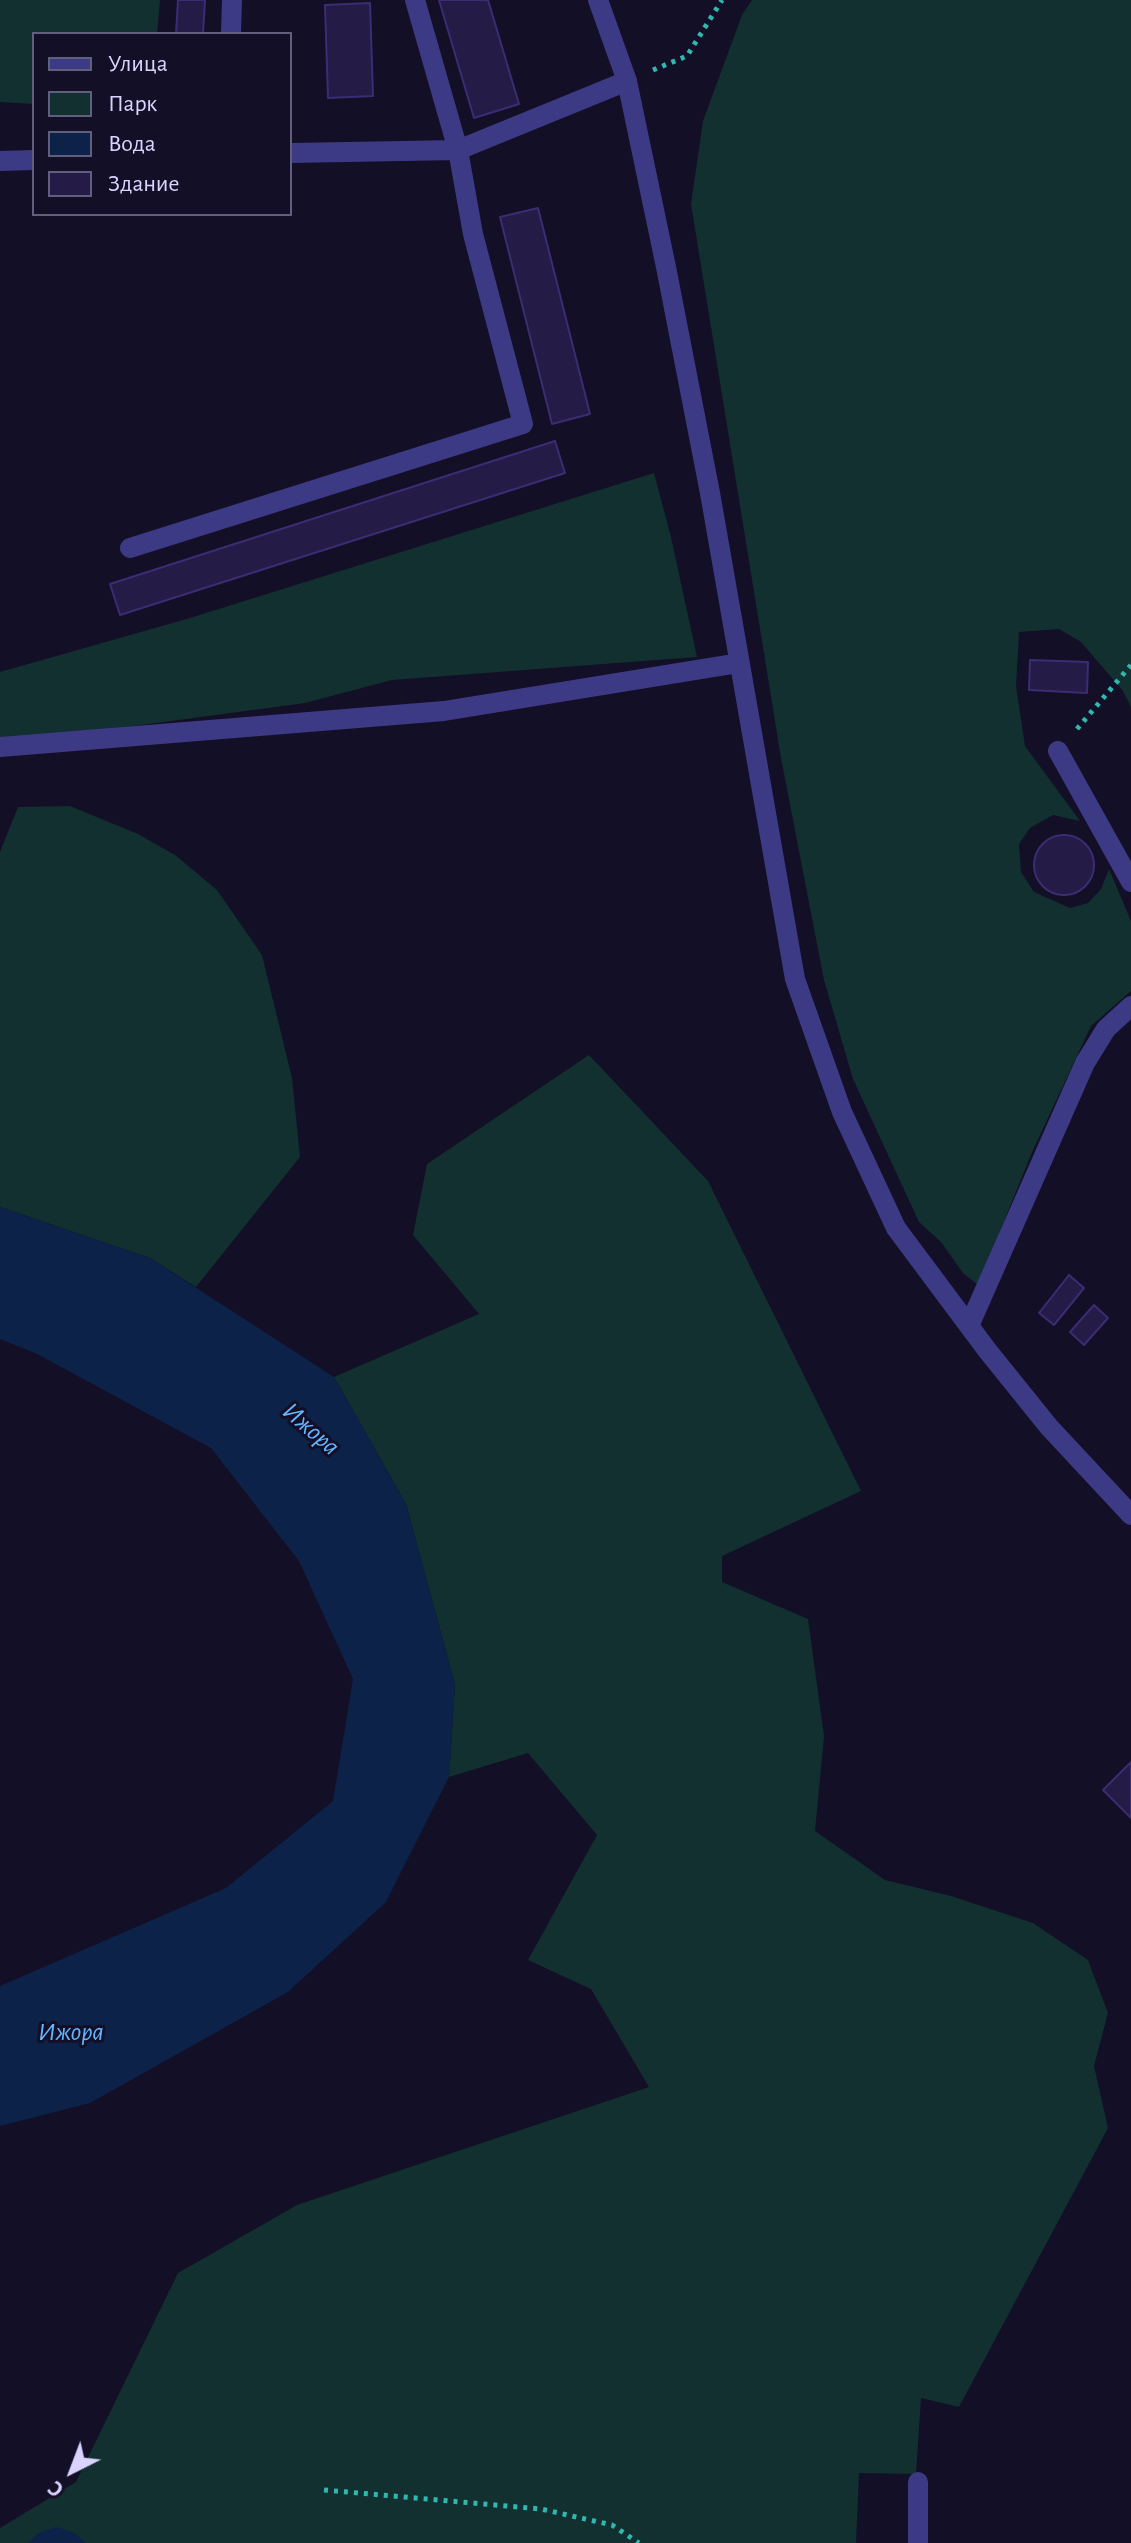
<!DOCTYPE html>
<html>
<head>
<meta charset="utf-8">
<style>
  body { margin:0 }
  #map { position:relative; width:1131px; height:2543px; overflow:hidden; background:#130f26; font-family:"Alegreya Sans",sans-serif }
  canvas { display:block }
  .legend { position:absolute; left:32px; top:32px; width:260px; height:184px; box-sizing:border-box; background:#130f26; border:2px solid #625e7d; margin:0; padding:10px 14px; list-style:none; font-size:24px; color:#d9d4ff }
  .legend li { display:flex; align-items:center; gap:16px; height:40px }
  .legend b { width:40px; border:2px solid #625e7d }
  .north { position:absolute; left:32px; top:2431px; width:80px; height:80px; -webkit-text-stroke:6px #130f26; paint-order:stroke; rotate:222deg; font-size:22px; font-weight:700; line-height:32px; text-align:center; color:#d9d4ff }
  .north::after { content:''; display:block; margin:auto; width:28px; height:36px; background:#d9d4ff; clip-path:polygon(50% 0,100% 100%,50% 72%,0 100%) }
</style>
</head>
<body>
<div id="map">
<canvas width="1131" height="2543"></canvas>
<ul class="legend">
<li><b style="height:10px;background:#3d3a85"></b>Улица</li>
<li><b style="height:22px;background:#12302f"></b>Парк</li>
<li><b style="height:22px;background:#0c2248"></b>Вода</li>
<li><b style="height:22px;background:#241b47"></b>Здание</li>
</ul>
<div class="north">С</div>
</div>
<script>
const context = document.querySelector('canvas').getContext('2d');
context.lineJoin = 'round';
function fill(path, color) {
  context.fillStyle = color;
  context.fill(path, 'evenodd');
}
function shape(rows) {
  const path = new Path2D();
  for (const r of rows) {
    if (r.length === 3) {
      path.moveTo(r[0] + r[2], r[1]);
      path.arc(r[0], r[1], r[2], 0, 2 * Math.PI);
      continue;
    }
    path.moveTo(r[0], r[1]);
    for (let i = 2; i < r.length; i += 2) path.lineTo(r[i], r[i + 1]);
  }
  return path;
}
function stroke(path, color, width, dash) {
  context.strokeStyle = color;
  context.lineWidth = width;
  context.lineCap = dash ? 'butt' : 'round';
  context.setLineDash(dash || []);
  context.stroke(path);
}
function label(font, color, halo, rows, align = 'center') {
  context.font = font + ' "Alegreya Sans",sans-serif';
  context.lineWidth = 6;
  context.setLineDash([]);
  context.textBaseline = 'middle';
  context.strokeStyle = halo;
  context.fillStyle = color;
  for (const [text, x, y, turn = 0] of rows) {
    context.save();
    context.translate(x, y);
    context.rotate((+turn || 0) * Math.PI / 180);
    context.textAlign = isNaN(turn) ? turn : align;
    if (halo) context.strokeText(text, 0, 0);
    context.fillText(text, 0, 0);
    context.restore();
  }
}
fill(shape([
  [0,0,160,0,157,34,34,34,34,104,0,102],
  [752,0,1131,0,1131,707,1123,691,1081,642,1059,629,1019,632,1016,686,1025,746,1080,821,1053,815,1030,828,1019,844,1021,872,1034,892,1070,908,1088,903,1101,889,1109,869,1131,921,1131,991,1091,1026,1033,1150,978,1285,963,1273,941,1242,919,1222,853,1079,824,980,781,758,691,204,703,121,742,15],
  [654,473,671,537,697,657,392,680,305,703,0,744,0,672,190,618],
  [70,806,138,834,175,855,217,890,262,955,292,1078,300,1157,196,1287,150,1258,0,1207,0,852,18,807],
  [589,1055,708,1181,861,1491,722,1556,722,1582,808,1619,824,1736,815,1831,885,1880,951,1896,1033,1923,1088,1960,1108,2013,1094,2066,1108,2128,959,2407,921,2398,916,2474,859,2473,856,2543,0,2543,0,2528,76,2482,178,2273,297,2205,649,2087,591,1989,528,1960,597,1835,528,1753,449,1777,455,1685,406,1504,334,1377,479,1314,413,1235,427,1164]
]), '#12302f');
fill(shape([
  [0,1207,150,1258,334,1377,406,1504,455,1685,449,1777,386,1902,288,1992,90,2103,0,2126,0,1986,226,1888,333,1801,353,1679,299,1561,211,1448,37,1354,0,1339],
  [56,2527,73,2532,86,2543,29,2543,38,2533]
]), '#0c2248');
const building = shape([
  [178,0,205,0,203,34,176,34,178,0],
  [439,0,488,0,519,104,474,118,439,0],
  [370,3,373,96,328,98,325,5,370,3],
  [538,208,590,414,552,424,500,217,538,208],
  [555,441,565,473,120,615,110,584,555,441],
  [1030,660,1088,662,1087,693,1029,690,1030,660],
  [1064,865,30],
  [1069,1275,1084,1288,1054,1325,1039,1313,1069,1275],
  [1094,1305,1108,1318,1084,1345,1070,1332,1094,1305],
  [1131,1762,1131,1818,1103,1790,1131,1762]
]);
fill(building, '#241b47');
stroke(building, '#3b2d73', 2);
stroke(shape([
  [653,70,687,56,722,0],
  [1077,729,1131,665],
  [324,2490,541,2509,612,2525,639,2543]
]), '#2fb8b0', 5, [4, 6]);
stroke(shape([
  [598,0,627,81,666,267,710,493,795,979,842,1112,896,1228,987,1350,1049,1427,1131,1515],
  [231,34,232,0],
  [290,153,458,150,627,81],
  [0,161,34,160],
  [130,548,523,424,473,234,458,150,415,0],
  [0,747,444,711,739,663],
  [1058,751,1131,882],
  [969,1326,1085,1063,1106,1029,1131,1006],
  [918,2482,918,2543]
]), '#3d3a85', 20);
label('italic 26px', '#62b6ff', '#130f26', [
  ["Ижора",311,1429,41],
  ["Ижора",71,2032]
]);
</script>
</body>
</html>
